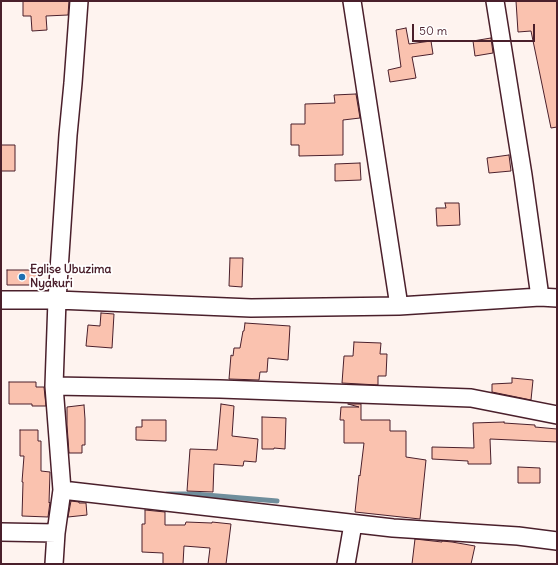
<!DOCTYPE html>
<html>
<head>
<meta charset="utf-8">
<style>
  body { margin:0 }
  #map { position:relative; width:558px; height:565px; overflow:hidden; background:#fef3ef; font-family:Delius,sans-serif }
  canvas { display:block }
  .frame { position:absolute; inset:0; border:2px solid #4a1f2b; pointer-events:none }
  .scale { position:absolute; left:412px; top:24px; width:123px; height:18px; box-sizing:border-box; border:2px solid #4a1f2b; border-top:0; padding-left:5px; font-size:12px; line-height:14px; white-space:nowrap; color:#4a1f2b; -webkit-text-stroke:3px #fff; paint-order:stroke }
</style>
</head>
<body>
<div id="map">
<canvas width="558" height="565"></canvas>
<div class="frame"></div>
<div class="scale">50 m</div>
</div>
<script>
const context = document.querySelector('canvas').getContext('2d');
context.lineJoin = 'round';
function shape(rows) {
  const path = new Path2D();
  for (const r of rows) {
    path.moveTo(r[0], r[1]);
    for (let i = 2; i < r.length; i += 2) path.lineTo(r[i], r[i + 1]);
  }
  return path;
}
function stroke(path, color, width, dash) {
  context.strokeStyle = color;
  context.lineWidth = width;
  context.lineCap = dash ? 'butt' : 'round';
  context.setLineDash(dash || []);
  context.stroke(path);
}
function fill(path, color) {
  context.fillStyle = color;
  context.fill(path, 'evenodd');
}
function label(font, color, halo, rows, align = 'center') {
  context.font = font + ' Delius,sans-serif';
  context.lineWidth = 3.5;
  context.setLineDash([]);
  context.textBaseline = 'middle';
  context.strokeStyle = halo;
  context.fillStyle = color;
  for (const [text, x, y, turn = 0] of rows) {
    context.save();
    context.translate(x, y);
    context.rotate((+turn || 0) * Math.PI / 180);
    context.textAlign = isNaN(turn) ? turn : align;
    if (halo) context.strokeText(text, 0, 0);
    context.fillText(text, 0, 0);
    context.restore();
  }
}
stroke(shape([
  [167,494,194,494,277,501]
]), '#708e9c', 5);
const building = shape([
  [23,1,69,1,68,15,46,16,47,30,32,31,31,16,23,16,23,1],
  [516,1,557,1,557,127,551,128,531,31,518,32,516,1],
  [406,28,409,44,431,41,433,54,412,57,416,78,390,82,388,70,401,67,396,30,406,28],
  [491,38,493,53,475,56,473,41,491,38],
  [356,94,360,118,343,120,343,155,299,156,299,145,291,145,291,124,305,124,305,104,335,103,334,95,356,94],
  [1,145,15,145,15,171,1,171,1,145],
  [509,155,511,171,489,173,487,158,509,155],
  [360,163,361,180,335,181,335,164,360,163],
  [445,203,459,203,460,225,437,226,436,208,446,208,445,203],
  [230,258,243,258,242,287,229,286,230,258],
  [7,270,37,270,37,285,7,285,7,270],
  [101,313,114,314,112,348,86,346,88,325,100,326,101,313],
  [245,323,290,326,288,360,268,358,267,372,260,372,259,380,229,379,231,355,233,356,234,348,240,348,243,331,244,331,245,323],
  [354,342,381,343,380,354,387,354,386,376,378,376,378,385,342,383,344,356,353,356,354,342],
  [512,378,533,380,531,400,492,392,492,384,512,383,512,378],
  [9,382,36,382,36,387,44,387,46,406,32,406,32,404,9,404,9,382],
  [221,404,234,406,232,436,258,439,256,462,244,461,243,466,214,464,213,492,187,491,190,449,217,450,221,404],
  [348,404,361,404,361,420,390,420,390,431,406,431,406,457,426,460,420,519,355,512,359,475,360,476,364,443,344,443,344,420,340,420,341,407,359,407,348,404],
  [84,405,85,419,85,445,82,445,82,453,69,453,67,425,67,407,84,405],
  [262,417,286,418,285,449,274,448,274,449,262,449,262,417],
  [142,420,166,420,166,441,136,440,136,427,142,427,142,420],
  [504,422,504,423,535,425,535,427,557,429,557,442,490,439,491,464,468,464,468,461,432,459,432,447,474,448,473,423,504,422],
  [20,430,38,430,38,441,41,441,41,471,50,472,49,503,50,502,48,517,22,516,23,482,22,482,24,456,20,456,20,430],
  [518,467,540,468,540,483,518,483,518,467],
  [71,501,79,502,79,503,86,503,87,515,68,517,71,501],
  [145,510,165,512,165,525,185,525,186,522,212,523,212,522,231,524,226,564,208,564,210,548,184,546,183,564,163,564,163,553,142,552,142,524,145,524,145,510],
  [415,539,442,542,442,541,452,542,475,546,471,564,412,564,415,539]
]);
fill(building, '#fac2af');
stroke(building, '#4a1f2b', 1);
const minor = shape([
  [352,1,399,306],
  [495,1,523,175,540,297],
  [1,300,57,300,251,308,399,306,540,297,557,298],
  [54,386,220,389,471,398,557,415],
  [62,490,393,528,518,536,557,541],
  [1,532,56,533],
  [54,564,56,533,62,490,54,386,57,300,68,135,73,83,79,1],
  [346,564,353,524]
]);
stroke(minor, '#4a1f2b', 20);
stroke(minor, '#fff', 17);
for (const [x, y, r, color] of [
  [22,277,4,"#1f6fb2"]
]) {
  const dot = new Path2D();
  dot.arc(x, y, r, 0, 2 * Math.PI);
  context.fillStyle = color;
  context.fill(dot);
  stroke(dot, '#fff', 1.5);
}
label('bold 12px', '#4a1f2b', '#fff', [
  ["Eglise Ubuzima",30,270],
  ["Nyakuri",30,284]
], 'left');
</script>
</body>
</html>
